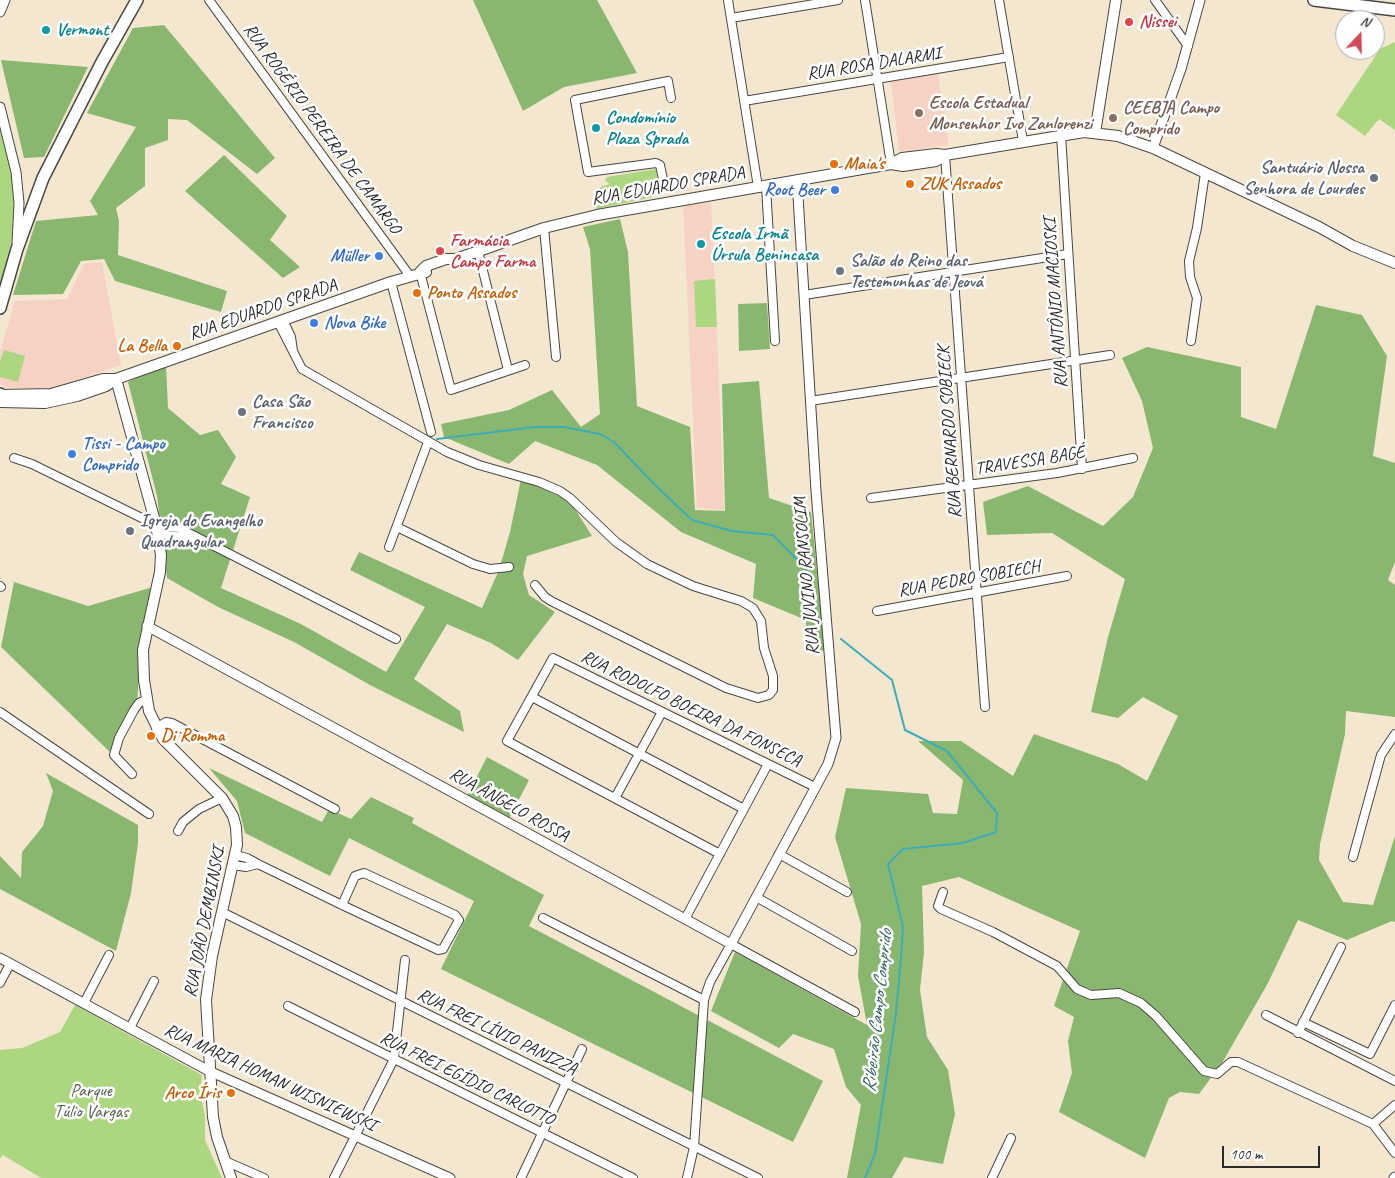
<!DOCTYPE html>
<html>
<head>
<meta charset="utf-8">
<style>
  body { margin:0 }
  #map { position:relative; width:1395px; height:1178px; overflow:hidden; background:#f4e7cf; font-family:Caveat,sans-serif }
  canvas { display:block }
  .north { position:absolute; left:1335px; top:10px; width:50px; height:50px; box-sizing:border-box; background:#fff; border:1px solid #aaa; border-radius:50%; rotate:21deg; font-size:14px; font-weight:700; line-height:20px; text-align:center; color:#2b2b2b }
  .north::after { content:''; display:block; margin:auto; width:18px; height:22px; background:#d1495b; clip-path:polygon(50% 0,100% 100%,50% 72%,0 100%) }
  .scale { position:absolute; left:1222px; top:1146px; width:98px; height:22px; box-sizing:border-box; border:2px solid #2b2b2b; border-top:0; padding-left:6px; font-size:15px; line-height:18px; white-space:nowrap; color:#2b2b2b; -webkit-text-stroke:4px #fff; paint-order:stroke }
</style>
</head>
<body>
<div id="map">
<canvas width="1395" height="1178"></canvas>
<div class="north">N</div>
<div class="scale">100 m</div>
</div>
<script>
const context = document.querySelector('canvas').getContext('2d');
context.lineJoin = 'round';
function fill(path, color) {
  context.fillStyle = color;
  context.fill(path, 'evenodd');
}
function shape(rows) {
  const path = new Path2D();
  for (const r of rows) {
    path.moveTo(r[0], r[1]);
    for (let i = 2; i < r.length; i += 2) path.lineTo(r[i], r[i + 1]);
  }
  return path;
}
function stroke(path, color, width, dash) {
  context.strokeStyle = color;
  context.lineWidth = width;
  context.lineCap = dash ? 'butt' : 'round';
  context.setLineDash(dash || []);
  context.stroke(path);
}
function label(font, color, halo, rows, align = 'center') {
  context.font = font + ' Caveat,sans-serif';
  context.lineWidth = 5;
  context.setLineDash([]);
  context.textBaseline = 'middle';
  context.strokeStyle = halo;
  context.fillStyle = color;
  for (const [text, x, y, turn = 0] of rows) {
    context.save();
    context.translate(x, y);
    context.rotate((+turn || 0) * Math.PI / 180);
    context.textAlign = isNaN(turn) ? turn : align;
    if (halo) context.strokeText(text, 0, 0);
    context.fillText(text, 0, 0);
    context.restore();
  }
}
fill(shape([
  [938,73,949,145,899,152,891,82],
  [711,201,716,310,724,510,697,508,683,205],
  [102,262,121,365,54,388,7,388,0,384,0,352,15,301,67,299,84,264]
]), '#f6d2c5');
fill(shape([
  [1395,42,1395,130,1379,119,1365,136,1336,115,1380,49],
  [0,117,8,142,15,190,12,239,0,287],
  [656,169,658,188,654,190,653,197,597,209,594,202,595,194,602,186,608,185,609,183,605,181,607,177],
  [715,279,717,327,696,327,694,281],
  [4,350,25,356,18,382,0,377,0,362],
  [75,1005,202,1075,200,1092,205,1116,205,1140,222,1178,41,1178,3,1155,0,1158,0,1050,22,1048,60,1032]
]), '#add681');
fill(shape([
  [473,0,597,0,637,73,564,87,523,111],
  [164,25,275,158,257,174,187,120,168,119,168,140,145,148,145,186,116,208,119,221,118,255,227,291,221,312,115,281,104,259,81,261,63,294,13,295,36,221,98,215,90,201,136,127,87,113,133,28],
  [1,60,88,67,44,157,24,158],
  [224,155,287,216,270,240,300,267,283,278,185,191],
  [620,219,628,252,637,406,690,427,695,510,725,511,722,384,759,381,769,498,811,512,825,651,806,649,806,620,753,598,756,564,681,532,597,465,535,441,509,464,444,437,441,424,509,410,552,390,581,427,600,414,590,249,583,227],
  [767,303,770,349,739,351,738,304],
  [1316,305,1362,315,1387,356,1373,456,1395,463,1395,562,1388,580,1395,585,1395,717,1346,711,1345,734,1320,844,1319,860,1343,902,1373,905,1395,836,1395,922,1392,921,1347,940,1298,920,1268,983,1222,1063,1199,1094,1180,1092,1169,1098,1145,1158,1059,1112,1072,1073,1068,1041,1074,1017,1054,1006,1080,931,959,877,922,886,924,952,920,990,927,1037,948,1070,955,1114,943,1164,904,1157,892,1178,847,1178,861,1105,846,1087,834,1049,793,1034,779,1048,711,1011,735,952,867,1025,858,976,861,924,835,837,846,788,928,794,933,813,957,814,963,780,918,741,961,741,1013,776,1034,734,1118,764,1147,781,1178,716,1143,697,1118,718,1091,712,1108,637,1125,579,1052,533,987,535,983,502,1028,486,1103,526,1133,497,1153,448,1142,401,1122,358,1147,347,1241,367,1241,417,1276,429],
  [166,365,168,408,200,435,218,430,236,457,221,484,250,497,221,588,301,624,386,672,425,607,350,570,359,552,482,608,499,570,510,532,521,479,570,501,592,536,527,556,523,574,529,595,555,612,518,660,491,643,447,624,414,679,460,711,464,732,370,685,294,642,218,607,167,578,157,496,128,382],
  [14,582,88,606,153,587,141,647,137,703,111,753,1,647],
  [487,757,529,780,509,819,467,796],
  [209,768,322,822,329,809,351,819,371,797,414,818,412,823,544,895,529,926,823,1081,793,1142,441,969,474,901,349,838,330,876,245,833,237,801],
  [46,773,138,825,138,843,131,893,116,951,0,889,0,856,21,878,22,852,43,826,53,791]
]), '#8ab76f');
stroke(shape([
  [437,439,535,427,564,427,600,434,614,442,655,485,692,520,732,531,773,535,808,571,816,622],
  [841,639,892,680,905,730,947,751,997,813,996,832,963,843,903,849,888,864,903,927,901,958,896,1013,875,1154,865,1178]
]), '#3dadb8', 2);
const minor = shape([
  [209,0,410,276],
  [728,0,758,187],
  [865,0,891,164],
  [999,0,1023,141],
  [1155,0,1188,46],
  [731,18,838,0],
  [744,101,1009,57],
  [1061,135,1082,469],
  [945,155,985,707],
  [664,184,660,165,656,163,588,172,575,100,668,81,671,98],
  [766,186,775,341],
  [544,228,556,357],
  [478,251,508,370],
  [420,272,451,390,525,365],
  [391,282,431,432],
  [804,295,1068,254],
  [283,320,291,337,293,351],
  [278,322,302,369,447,452,479,465,539,482,560,491,570,498,616,542,647,564,693,586,741,601,753,608,761,621,764,648,773,676,773,690,769,695,758,698,726,688,551,601,545,597,535,585],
  [1191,341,1197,298,1190,277,1189,261,1197,228,1205,173],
  [810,401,1110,355],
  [14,458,32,464,156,525,179,528,396,639],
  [871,498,1057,473,1133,458],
  [397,527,473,564,490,569,509,567],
  [158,534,193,538],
  [160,545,193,540],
  [389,547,428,442],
  [0,586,1,587],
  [877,611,1067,576],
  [532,697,744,809],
  [0,712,149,814],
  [156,728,166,722,172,723,335,809],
  [132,774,114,755,119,738,134,710,139,703,147,699],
  [615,798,662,712],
  [178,831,183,822,199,809,222,798],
  [720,854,507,741,553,658,815,787],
  [779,854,847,892],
  [235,855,247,858,258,864,342,905,438,950,443,949,459,920,455,915,364,873,355,876,342,905],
  [1353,857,1381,755,1395,734],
  [233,865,246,867,258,864],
  [943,892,938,906,941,909,993,932,1057,966,1077,989,1091,995,1119,993,1141,1003,1156,1016,1204,1071,1217,1074,1231,1062,1238,1062,1373,1124,1395,1153],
  [756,897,852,951],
  [222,912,758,1178],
  [543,918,704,1000],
  [685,919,768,764],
  [0,983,10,964],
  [84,1003,109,955],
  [288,1006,633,1178],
  [1266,1015,1395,1081],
  [1303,1022,1370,1054,1395,1005],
  [130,1028,154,981],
  [1298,1033,1341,947],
  [1373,1124,1395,1105],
  [225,1161,264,1178],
  [334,1178,394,1059,405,960],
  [521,1178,582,1049],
  [687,1178,694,1147,704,1000,710,982,731,944,855,1012],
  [992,1178,1011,1138]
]);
const tertiary = shape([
  [0,12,5,0],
  [0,107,16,172,19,203,17,243],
  [1153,148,1181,69,1200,0],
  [147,626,731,944,828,764,836,738,816,491,797,180],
  [0,958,209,1071,450,1178],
  [1394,1178,1395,1177]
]);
const secondary = shape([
  [1095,133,1116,0],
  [891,164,903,166,936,161,945,155],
  [420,272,426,266,446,259,456,259,544,228,597,215,891,164,902,158,936,154,945,155,1084,132,1118,136,1153,148,1319,227,1353,246,1395,263],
  [116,379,156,525,161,555,160,572,143,650,144,680,149,711,163,739,222,798,233,816,236,827,237,845,212,956,206,1000,213,1117,217,1137,231,1178],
  [0,395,51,394,103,379,116,379],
  [0,402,45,403,77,396,106,386,116,379,391,282,426,272]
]);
const primary = shape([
  [1314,0,1395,10],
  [0,308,17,249,43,178,102,62,137,0],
  [0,394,1,395]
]);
stroke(minor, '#494744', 10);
stroke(tertiary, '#494744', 11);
stroke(secondary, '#494744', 12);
stroke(primary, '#494744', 14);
stroke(minor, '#fff', 8);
stroke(tertiary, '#fff', 9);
stroke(secondary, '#fff', 10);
stroke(primary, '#fff', 11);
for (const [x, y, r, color] of [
  [1129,22,5,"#e0444e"],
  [46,30,5,"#0f9aa8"],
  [919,113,5,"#8d6e63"],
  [1113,118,5,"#8d6e63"],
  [596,128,5,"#0f9aa8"],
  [834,164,5,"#e8710a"],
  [1374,178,5,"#6b7280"],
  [910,184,5,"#e8710a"],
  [835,190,5,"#3f7fe0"],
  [701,244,5,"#0f9aa8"],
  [440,251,5,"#e0444e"],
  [379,256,5,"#3f7fe0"],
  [840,271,5,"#6b7280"],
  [417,293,5,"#e8710a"],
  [314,323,5,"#3f7fe0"],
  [177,346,5,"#e8710a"],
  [242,412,5,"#6b7280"],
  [72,454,5,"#3f7fe0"],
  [130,531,5,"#6b7280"],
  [151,736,5,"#e8710a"],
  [231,1093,5,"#e8710a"]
]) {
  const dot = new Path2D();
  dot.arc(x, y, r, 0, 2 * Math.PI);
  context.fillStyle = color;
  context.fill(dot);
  stroke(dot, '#fff', 2);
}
label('bold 18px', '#be3a42', '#fff', [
  ["Nissei",1139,22],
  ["Farmácia",450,241],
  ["Campo Farma",450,262]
], 'left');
label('bold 18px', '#0d838f', '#fff', [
  ["Vermont",56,30],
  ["Condomínio",606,118],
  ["Plaza Sprada",606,139],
  ["Escola Irmã",711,234],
  ["Úrsula Benincasa",711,255]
], 'left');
label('18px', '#2b2b2b', '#fff', [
  ["RUA ROSA DALARMI",874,64,-9],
  ["RUA ROGÉRIO PEREIRA DE CAMARGO",322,129,54],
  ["RUA EDUARDO SPRADA",668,186,-10],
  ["RUA ANTÔNIO MACIOSKI",1056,303,-94],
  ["RUA EDUARDO SPRADA",263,310,-19],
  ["RUA BERNARDO SOBIECK",950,432,-94],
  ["TRAVESSA BAGÉ",1030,461,-9],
  ["RUA JUVINO RANSOLIM",807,576,-95],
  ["RUA PEDRO SOBIECH",969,579,-10],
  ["RUA RODOLFO BOEIRA DA FONSECA",691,709,26],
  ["RUA ÂNGELO ROSSA",509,805,29],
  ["RUA JOÃO DEMBINSKI",205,922,-79],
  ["RUA FREI LÍVIO PANIZZA",497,1032,26],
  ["RUA MARIA HOMAN WISNIEWSKI",270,1078,25],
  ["RUA FREI EGÍDIO CARLOTTO",467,1079,26]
]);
label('bold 18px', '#785e54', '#fff', [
  ["Escola Estadual",929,103],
  ["Monsenhor Ivo Zanlorenzi",929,124],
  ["CEEBJA Campo",1123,108],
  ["Comprido",1123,129]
], 'left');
label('bold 18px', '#c56008', '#fff', [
  ["Maia's",844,164],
  ["ZUK Assados",920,184],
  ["Ponto Assados",427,293],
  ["La Bella",167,346,"right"],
  ["Di Romma",161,736],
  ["Arco Íris",221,1093,"right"]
], 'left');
label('bold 18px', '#5b616d', '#fff', [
  ["Santuário Nossa",1364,168,"right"],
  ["Senhora de Lourdes",1364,189,"right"],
  ["Salão do Reino das",850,261],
  ["Testemunhas de Jeová",850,282],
  ["Casa São",252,402],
  ["Francisco",252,423],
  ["Igreja do Evangelho",140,521],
  ["Quadrangular",140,542]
], 'left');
label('bold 18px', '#366cbe', '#fff', [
  ["Root Beer",825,190],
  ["Müller",369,256],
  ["Nova Bike",324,323,"left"],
  ["Tissi - Campo",82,444,"left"],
  ["Comprido",82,465,"left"]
], 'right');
label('18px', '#525e45', '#fff', [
  ["Parque",91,1091],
  ["Túlio Vargas",91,1112]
]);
label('italic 19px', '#325f63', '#fff', [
  ["Ribeirão Campo Comprido",878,1011,-84]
]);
</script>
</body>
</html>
